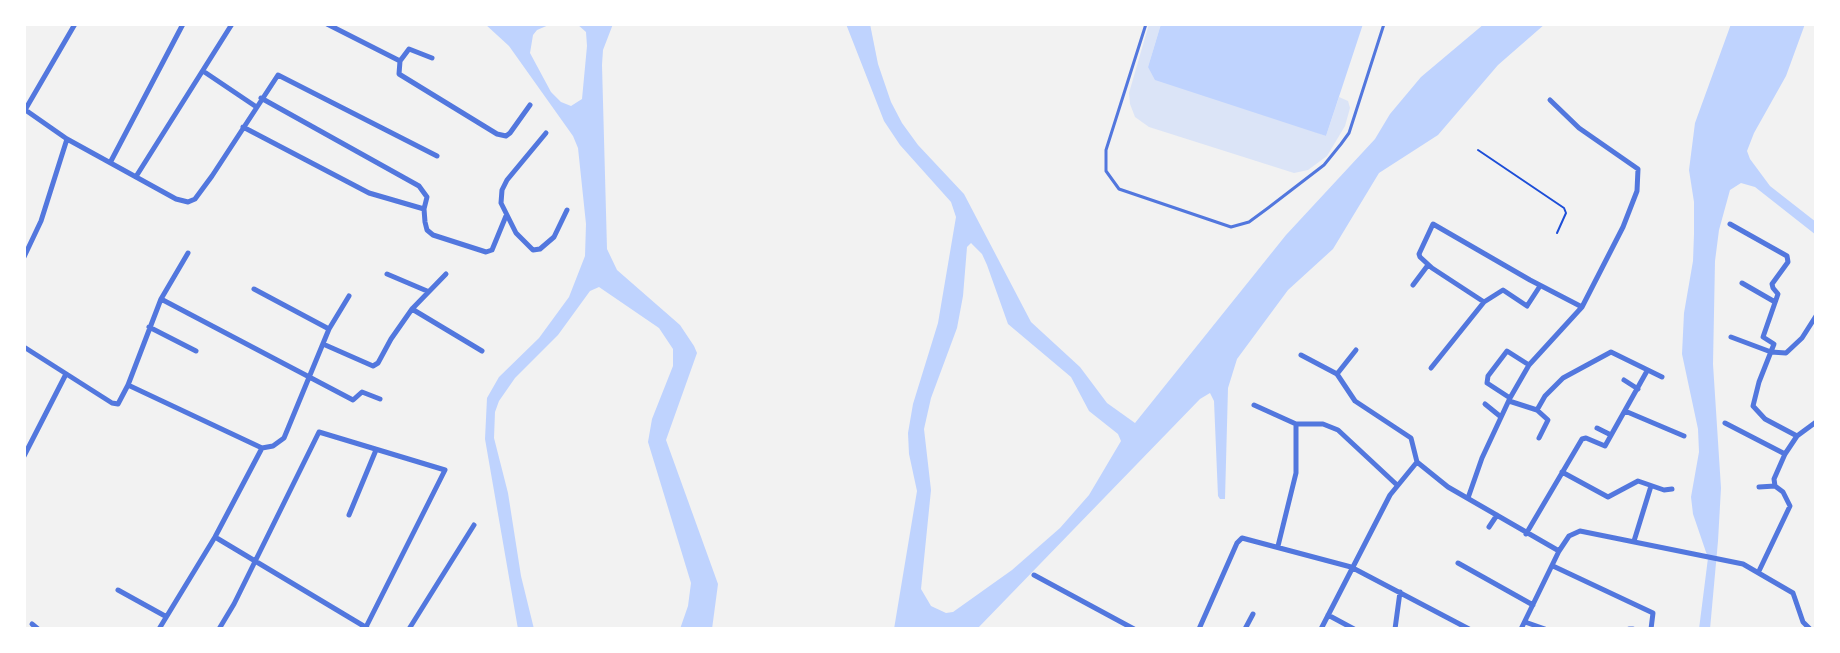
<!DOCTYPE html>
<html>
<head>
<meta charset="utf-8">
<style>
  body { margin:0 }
  #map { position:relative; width:1840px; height:653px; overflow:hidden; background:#f2f2f2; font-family:"DM Sans",sans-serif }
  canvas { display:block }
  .frame { position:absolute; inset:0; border:26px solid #fff; pointer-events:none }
</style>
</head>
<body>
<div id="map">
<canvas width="1840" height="653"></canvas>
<div class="frame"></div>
</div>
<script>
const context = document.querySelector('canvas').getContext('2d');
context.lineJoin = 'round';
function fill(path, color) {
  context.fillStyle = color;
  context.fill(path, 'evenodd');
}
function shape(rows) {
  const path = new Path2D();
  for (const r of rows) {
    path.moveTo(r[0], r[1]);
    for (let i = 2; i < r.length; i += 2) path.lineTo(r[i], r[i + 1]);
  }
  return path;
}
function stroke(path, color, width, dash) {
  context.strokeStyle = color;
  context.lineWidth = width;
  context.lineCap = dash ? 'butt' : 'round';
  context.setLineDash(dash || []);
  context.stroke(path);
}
fill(shape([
  [1149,24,1161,24,1148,67,1326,136,1339,97,1348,101,1350,108,1345,126,1327,156,1308,170,1294,173,1149,127,1135,117,1130,104,1129,93]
]), '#dbe4f7');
fill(shape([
  [485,24,551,24,537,30,533,35,530,53,551,92,561,102,571,106,582,99,587,46,586,32,577,24,613,24,603,50,602,65,607,249,617,270,680,325,694,346,697,353,666,440,718,584,712,629,680,629,688,606,691,583,648,442,652,419,673,366,673,349,659,328,599,287,590,291,558,335,515,378,499,401,495,412,494,438,508,493,521,576,534,629,518,629,485,439,487,398,499,377,539,338,569,297,585,256,586,224,578,148,573,136,509,46],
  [846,24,870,24,878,64,891,102,902,123,918,145,964,194,1031,322,1080,367,1107,403,1135,423,1286,235,1375,139,1390,114,1421,77,1484,24,1545,24,1498,65,1438,135,1379,173,1333,249,1288,290,1237,359,1228,388,1225,499,1220,499,1218,496,1214,401,1210,393,1200,399,977,629,894,629,917,491,909,454,908,433,913,404,938,323,956,217,951,202,900,145,884,121],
  [971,243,982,254,987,265,1008,324,1071,377,1089,411,1118,434,1121,441,1089,495,1060,528,1012,570,953,612,946,613,931,606,921,589,931,490,924,429,931,398,957,328,963,296,967,247],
  [1161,24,1363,24,1326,136,1155,80,1148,67],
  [1731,24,1805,24,1786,76,1754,133,1747,151,1750,159,1770,186,1816,222,1816,235,1755,187,1741,183,1730,190,1719,230,1715,261,1713,364,1721,488,1718,541,1710,629,1699,629,1708,558,1693,514,1691,497,1699,452,1698,429,1682,354,1684,313,1693,261,1694,234,1694,202,1689,170,1695,123]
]), '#bfd3fe');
stroke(shape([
  [1478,150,1564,208,1566,213,1557,233]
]), '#1d4ed8', 2);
stroke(shape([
  [1146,24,1106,150,1106,171,1119,189,1231,227,1249,222,1268,208,1324,165,1341,144,1349,133,1384,24]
]), '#5277de', 3);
stroke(shape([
  [327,24,400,61],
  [432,58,409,49,400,61,399,74,497,134,506,136,510,133,530,105],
  [203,71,255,106],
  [261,98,419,186,427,197,424,209,425,222,427,230,433,235,486,252,492,250,506,216],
  [24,109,67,139,176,199,188,202,195,199,212,176,278,75,437,156],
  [25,110,75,24],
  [243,127,369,193,424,209],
  [546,133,507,180,502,190,501,203,516,233,533,250,540,249,554,237,567,210],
  [111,161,183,24],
  [137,175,232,24],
  [1730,224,1787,256,1788,262,1772,284,1773,288,1778,294,1763,337,1774,344,1759,382,1753,406,1765,419,1797,436],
  [24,257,41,221,67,139],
  [387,274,427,291],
  [1742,283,1775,302],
  [1413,285,1428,265],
  [254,289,329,329],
  [161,299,353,400,362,392,380,399],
  [1484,302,1432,268,1420,257,1419,254,1433,224,1530,280,1582,307],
  [412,309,482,351],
  [149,327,196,351],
  [1731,337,1771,352,1786,353,1802,338,1816,316],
  [323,344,373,366,378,363,391,339,412,309,446,274],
  [24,347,112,403,118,404,128,385,262,448],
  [1301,355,1337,374],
  [1431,368,1484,302,1503,290,1527,306,1540,286],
  [1337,374,1355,401,1411,438,1417,462],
  [1337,374,1356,350],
  [1624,380,1638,389],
  [128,385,161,299,188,253],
  [1510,398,1487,383,1488,376,1507,351,1529,365],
  [1509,401,1537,410,1545,396,1563,378,1611,352,1662,377],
  [1485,404,1501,417],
  [1254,405,1296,424],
  [1537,410,1548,420,1539,438],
  [1625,411,1684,436],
  [1725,423,1785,454],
  [1296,424,1323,424,1338,430,1397,485],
  [1597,428,1611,435],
  [24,456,66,374],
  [1417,462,1448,487,1559,551],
  [1562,472,1608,497,1638,481,1664,490,1672,489],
  [1759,487,1775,486],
  [1468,498,1482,458,1510,398,1529,365,1582,307,1623,227,1637,191,1638,169,1579,128,1550,100],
  [349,515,376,450],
  [1489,527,1497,515],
  [1526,534,1582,439,1586,438,1605,446,1647,371],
  [215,537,367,628],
  [1634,541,1651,486],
  [1278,546,1296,473,1296,424],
  [1458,563,1533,605],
  [1553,566,1653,613,1651,629],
  [1759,571,1790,506,1783,492,1775,486,1774,479,1785,454,1797,436,1816,422],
  [1034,575,1134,629],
  [118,590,165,616],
  [1328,615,1354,629],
  [1525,622,1545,629],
  [32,624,38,629],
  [159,629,215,537,262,448,273,446,284,438,329,329,349,296],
  [219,629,234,604,319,432,445,470,366,627],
  [409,629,474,525],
  [1199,629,1237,543,1242,538,1351,567,1469,629],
  [1245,629,1253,614],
  [1321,629,1390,495,1417,462],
  [1395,629,1400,592],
  [1521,629,1559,551,1569,536,1580,531,1743,564,1793,593,1803,622,1810,629],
  [1629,629,1633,629]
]), '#5277de', 5);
</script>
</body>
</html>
